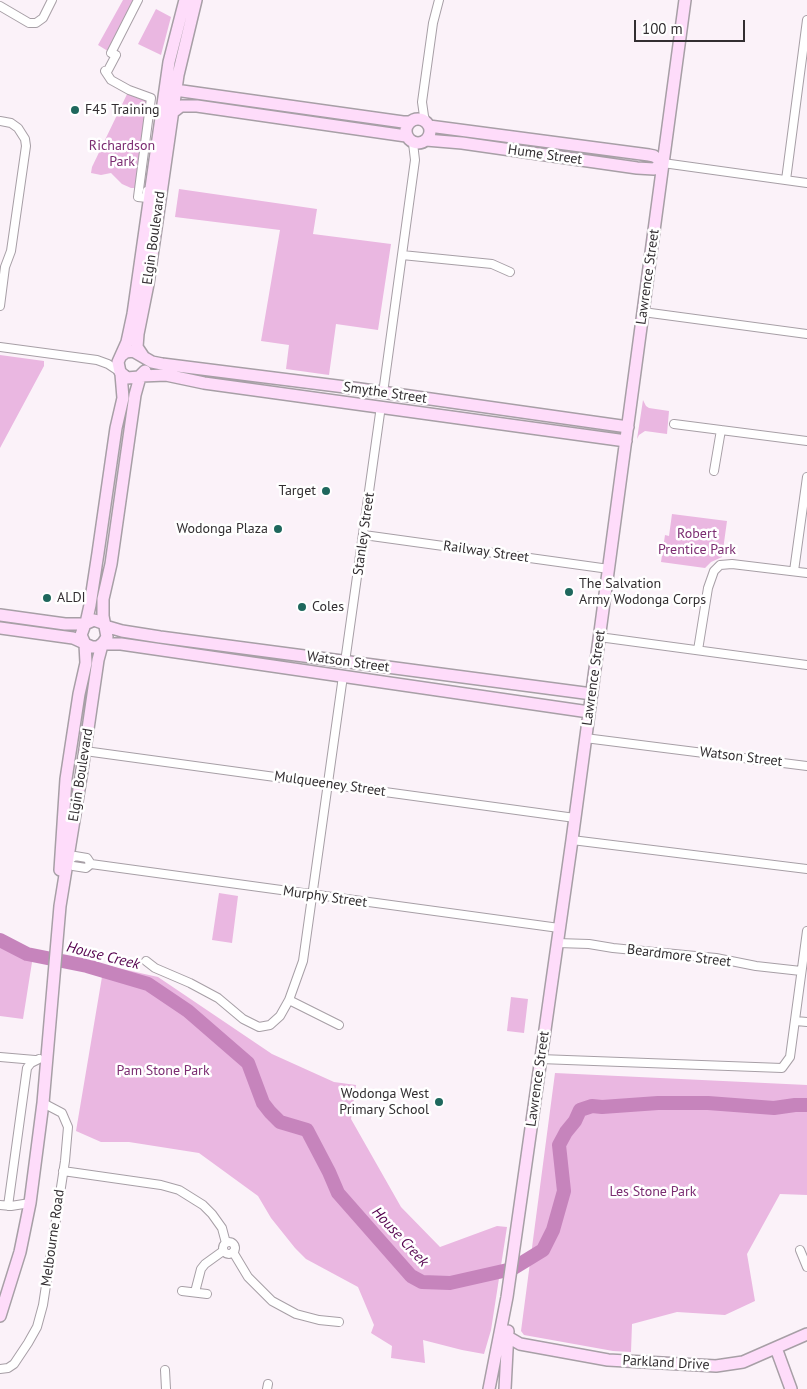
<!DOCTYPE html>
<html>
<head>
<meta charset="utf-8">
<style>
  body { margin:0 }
  #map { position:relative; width:807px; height:1389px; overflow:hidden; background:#fbf2f9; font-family:"PT Sans",sans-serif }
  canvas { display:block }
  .scale { position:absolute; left:634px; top:20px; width:111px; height:22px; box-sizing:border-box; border:2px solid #322e31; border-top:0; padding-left:6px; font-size:15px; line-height:18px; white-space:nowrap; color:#322e31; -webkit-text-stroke:4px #fff; paint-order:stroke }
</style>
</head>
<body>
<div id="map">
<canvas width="807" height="1389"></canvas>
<div class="scale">100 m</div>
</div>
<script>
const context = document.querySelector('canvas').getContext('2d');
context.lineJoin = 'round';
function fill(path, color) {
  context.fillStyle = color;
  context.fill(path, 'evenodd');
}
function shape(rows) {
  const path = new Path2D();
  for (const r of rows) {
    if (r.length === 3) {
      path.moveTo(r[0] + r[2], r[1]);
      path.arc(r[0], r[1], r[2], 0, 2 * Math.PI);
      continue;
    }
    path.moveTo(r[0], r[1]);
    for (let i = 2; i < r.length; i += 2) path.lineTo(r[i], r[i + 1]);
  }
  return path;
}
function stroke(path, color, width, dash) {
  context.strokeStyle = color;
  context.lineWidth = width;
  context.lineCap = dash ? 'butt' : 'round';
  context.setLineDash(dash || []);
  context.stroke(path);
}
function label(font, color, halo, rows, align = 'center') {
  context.font = font + ' "PT Sans",sans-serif';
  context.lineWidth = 5;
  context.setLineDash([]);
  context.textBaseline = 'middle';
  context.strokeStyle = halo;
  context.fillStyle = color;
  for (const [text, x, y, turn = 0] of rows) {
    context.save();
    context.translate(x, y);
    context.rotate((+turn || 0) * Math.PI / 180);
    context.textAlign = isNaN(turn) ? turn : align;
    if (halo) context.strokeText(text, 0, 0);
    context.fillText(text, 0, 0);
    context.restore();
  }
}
fill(shape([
  [123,0,138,0,111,53,98,45],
  [156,9,171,17,161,55,138,44],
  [129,90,151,98,140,188,131,188,122,184,111,173,101,175,91,173,92,167],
  [179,189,317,209,313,234,391,244,378,330,336,324,329,375,286,369,289,345,261,341,280,230,175,217],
  [0,355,44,361,44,366,0,448],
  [643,400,646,406,649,408,669,411,667,434,645,431,639,435,637,439],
  [672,514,727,521,722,557,711,562,705,568,661,562,665,535,669,536],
  [219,893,238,896,232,943,212,940],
  [0,940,33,956,23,1019,0,1016],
  [104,965,158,977,272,1054,334,1082,356,1085,351,1119,401,1207,440,1247,497,1226,507,1227,491,1330,484,1354,462,1350,423,1340,425,1363,391,1358,392,1346,371,1333,374,1325,358,1287,306,1259,295,1248,271,1218,258,1196,199,1153,129,1142,101,1142,76,1131],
  [511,997,528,999,524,1033,507,1031],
  [555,1073,807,1085,807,1195,780,1194,747,1254,755,1301,725,1315,677,1312,632,1324,631,1352,613,1351,524,1335,521,1331]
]), '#eab7e1');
stroke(shape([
  [0,940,27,954,87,966,148,984,188,1011,248,1063,263,1103,270,1112,280,1122,307,1130,329,1172,338,1193,411,1276,422,1282,450,1283,512,1269,543,1250,553,1230,564,1191,559,1145,566,1132,575,1121,580,1110,592,1106,602,1107,658,1103,708,1103,774,1108,795,1105,807,1105]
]), '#c684bc', 14);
const street = shape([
  [138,0,111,53,116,55,107,72,105,71,111,80,129,90,151,98,138,197,147,198,147,191],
  [0,6,29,23,36,23,43,18,52,0],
  [0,121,11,123,18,128,25,139,26,146,11,251,5,267,0,306],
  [426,122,424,116,422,102,433,23,439,0],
  [663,163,807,183],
  [786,180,807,20],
  [402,255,492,264,510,272],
  [643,312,807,334],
  [0,347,97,360,108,364,120,372],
  [383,393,415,160,413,143],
  [674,424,807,441],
  [714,471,721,430],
  [364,535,609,569],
  [794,571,807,477],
  [599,637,807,665],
  [698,650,708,588,714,571,720,565,732,564,807,573],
  [345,662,381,406],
  [585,738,807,766],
  [85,751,575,818],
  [572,840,807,869],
  [91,864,87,858,75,856,67,861,73,866,86,868,91,864,559,928],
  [557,943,589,944,613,948,716,958,756,966,801,971],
  [146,961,155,968,190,983,218,998,243,1019,259,1027,270,1025,280,1016,289,1000,303,961,343,676],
  [289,1000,339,1025],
  [796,1021,807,1022],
  [0,1057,35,1060],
  [540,1059,782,1068,790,1057,807,931],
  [63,1171,161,1185,179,1190,203,1205,212,1214,222,1228,226,1243],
  [0,1205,11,1206,30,1203],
  [8,1206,27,1068,31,1063,39,1059],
  [229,1248,6],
  [800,1250,807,1267],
  [233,1252,248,1277,272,1301,296,1314,319,1320,339,1322],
  [182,1291,207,1294],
  [195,1292,201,1269,205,1264,223,1251],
  [0,1369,8,1368,14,1364,28,1343,37,1327,43,1305,65,1161,68,1127,62,1113,43,1103],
  [165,1370,166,1389],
  [267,1389,268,1384]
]);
const secondary = shape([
  [169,92,175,90,403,122,410,122],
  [172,113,181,106,197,106,406,136],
  [418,131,12],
  [429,126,649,155,654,156,663,163],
  [426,140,462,143,637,168,654,169,663,163],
  [122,355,126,352,133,351,152,362,162,364,353,388,628,427],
  [143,356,137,347,138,334,148,284,178,75,196,0],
  [145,371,139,377,127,378,120,372,118,362,127,342,133,314,169,62,185,0],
  [141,376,166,375,204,383,626,441],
  [0,615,65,624,85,624],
  [86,623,90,605,98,553,116,428,123,398,121,374],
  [105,624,94,620,85,624,81,635,85,644,92,647,98,647,103,643,107,637,103,616,103,599,111,564,135,395,140,377],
  [105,626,122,631,160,637,592,694],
  [0,628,73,638,84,643],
  [103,644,121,644,589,712],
  [60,870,66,779,79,694,86,663,85,644],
  [0,1316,20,1252,30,1203,43,1103,60,906,81,777,98,660,102,645],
  [499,1341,508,1337,520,1344,608,1360,716,1366,743,1362,807,1334],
  [776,1348,791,1389],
  [489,1389,507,1297,572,840,685,0],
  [505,1389,508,1331]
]);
stroke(street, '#a79fa6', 10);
stroke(secondary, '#a79fa6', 14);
stroke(street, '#fff', 8);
stroke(secondary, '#fedcfa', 11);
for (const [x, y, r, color] of [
  [75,110,5,"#1e675d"],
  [326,491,5,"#1e675d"],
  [278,529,5,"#1e675d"],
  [569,592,5,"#1e675d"],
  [47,598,5,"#1e675d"],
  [302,607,5,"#1e675d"],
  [439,1102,5,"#1e675d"]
]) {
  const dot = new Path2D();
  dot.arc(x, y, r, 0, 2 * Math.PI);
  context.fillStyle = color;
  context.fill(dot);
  stroke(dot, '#fff', 2);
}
label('14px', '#322e31', '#fff', [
  ["F45 Training",85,110],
  ["Target",316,491,"right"],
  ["Wodonga Plaza",268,529,"right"],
  ["The Salvation",579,584],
  ["Army Wodonga Corps",579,600],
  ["ALDI",57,598],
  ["Coles",312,607],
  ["Wodonga West",429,1094,"right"],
  ["Primary School",429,1110,"right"]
], 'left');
label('14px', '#7b2c71', '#fff', [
  ["Richardson",122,146],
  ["Park",122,162],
  ["Robert",697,534],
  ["Prentice Park",697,550],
  ["Pam Stone Park",163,1071],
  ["Les Stone Park",653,1192]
]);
label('14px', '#322e31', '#fff', [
  ["Hume Street",545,155,8],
  ["Elgin Boulevard",154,238,-82],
  ["Lawrence Street",648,277,-82],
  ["Smythe Street",385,393,8],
  ["Stanley Street",364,534,-82],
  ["Railway Street",486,552,8],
  ["Watson Street",348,662,8],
  ["Lawrence Street",594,678,-82],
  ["Watson Street",741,757,7],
  ["Elgin Boulevard",81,775,-81],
  ["Mulqueeney Street",330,784,8],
  ["Murphy Street",325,897,8],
  ["Beardmore Street",679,956,7],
  ["Lawrence Street",538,1079,-82],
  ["Melbourne Road",53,1238,-82],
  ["Parkland Drive",666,1363,3]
]);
label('italic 15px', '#54004d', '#fff', [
  ["House Creek",103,956,14],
  ["House Creek",400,1237,47]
]);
</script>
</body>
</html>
